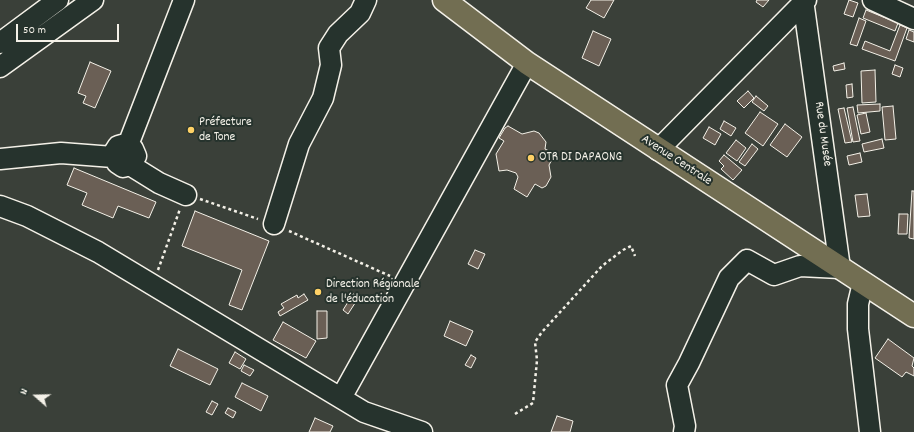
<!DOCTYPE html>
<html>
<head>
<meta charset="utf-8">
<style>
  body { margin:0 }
  #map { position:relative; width:914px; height:432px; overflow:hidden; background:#3a4039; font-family:Dekko,sans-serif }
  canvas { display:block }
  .north { position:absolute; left:16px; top:376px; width:40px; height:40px; -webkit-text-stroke:3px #26332d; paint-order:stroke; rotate:290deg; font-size:11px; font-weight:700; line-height:16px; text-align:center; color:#f4f1e8 }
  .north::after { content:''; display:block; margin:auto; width:14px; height:18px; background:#f4f1e8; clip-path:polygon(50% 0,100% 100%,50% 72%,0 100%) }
  .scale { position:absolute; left:16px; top:24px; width:103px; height:18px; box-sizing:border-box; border:2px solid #f4f1e8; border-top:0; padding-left:5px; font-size:12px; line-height:14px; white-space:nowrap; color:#f4f1e8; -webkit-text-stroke:3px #26332d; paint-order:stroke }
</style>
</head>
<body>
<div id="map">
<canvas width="914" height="432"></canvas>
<div class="north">N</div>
<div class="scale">50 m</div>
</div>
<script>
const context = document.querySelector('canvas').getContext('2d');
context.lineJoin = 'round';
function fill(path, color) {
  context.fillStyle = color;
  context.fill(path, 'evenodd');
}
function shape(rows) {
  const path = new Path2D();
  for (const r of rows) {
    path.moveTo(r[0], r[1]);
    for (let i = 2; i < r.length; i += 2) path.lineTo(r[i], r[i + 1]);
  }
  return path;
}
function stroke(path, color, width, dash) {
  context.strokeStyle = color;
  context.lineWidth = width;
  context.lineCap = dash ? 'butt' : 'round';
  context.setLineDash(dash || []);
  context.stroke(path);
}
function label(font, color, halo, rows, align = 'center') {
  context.font = font + ' Dekko,sans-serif';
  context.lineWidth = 4;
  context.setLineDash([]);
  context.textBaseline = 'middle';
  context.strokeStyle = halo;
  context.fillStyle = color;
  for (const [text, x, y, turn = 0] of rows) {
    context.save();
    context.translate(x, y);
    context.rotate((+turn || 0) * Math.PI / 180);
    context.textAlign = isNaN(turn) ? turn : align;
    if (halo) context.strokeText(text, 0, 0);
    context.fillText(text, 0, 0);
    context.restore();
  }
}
const building = shape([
  [591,0,614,0,604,18,586,8,591,0],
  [757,0,769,0,763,7,756,2,757,0],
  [849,0,858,3,853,17,844,14,849,0],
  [866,10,898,23,895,31,863,18,866,10],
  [859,18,866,21,857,46,850,44,859,18],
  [900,25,907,28,895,61,862,49,865,41,890,51,900,25],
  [909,30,914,32,914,42,906,39,909,30],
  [593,31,611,39,599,66,582,58,593,31],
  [90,62,111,71,95,108,83,103,86,96,78,93,90,62],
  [844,63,845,69,834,71,833,66,844,63],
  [895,65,903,68,900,77,892,74,895,65],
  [875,70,876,102,862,103,861,71,875,70],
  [852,84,853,97,847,98,846,85,852,84],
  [748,91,754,98,744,108,737,101,748,91],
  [756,96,768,106,764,111,752,102,756,96],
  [880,104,880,111,858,113,857,105,880,104],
  [893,106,896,139,885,140,882,107,893,106],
  [853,107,860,141,853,142,847,108,853,107],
  [844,108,852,142,845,143,838,109,844,108],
  [760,112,778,124,763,146,745,133,760,112],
  [866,113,870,132,861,134,857,115,866,113],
  [724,121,736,128,731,136,720,129,724,121],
  [785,124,802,137,787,157,770,145,785,124],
  [508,126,522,134,534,131,539,133,546,142,545,149,555,154,549,165,551,177,546,186,542,188,535,184,527,197,514,189,518,177,516,173,507,170,499,171,496,154,504,141,499,138,505,128,508,126],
  [709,127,721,134,715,145,703,138,709,127],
  [882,139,884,148,864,152,862,144,882,139],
  [736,140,746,148,737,161,726,153,736,140],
  [752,144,758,149,745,166,739,162,752,144],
  [860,153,862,162,849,165,847,156,860,153],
  [724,155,742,170,733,180,721,169,724,166,719,161,724,155],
  [74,168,156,202,149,218,118,206,113,218,82,205,87,193,67,185,74,168],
  [912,191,914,191,914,239,909,238,912,191],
  [867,194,870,216,858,217,855,195,867,194],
  [195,211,269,241,242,310,229,305,242,270,182,246,195,211],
  [899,214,908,214,907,234,898,234,899,214],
  [475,250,485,254,478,269,468,264,475,250],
  [304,294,308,300,280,316,278,312,284,308,281,304,297,295,298,298,304,294],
  [353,294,359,297,348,314,343,310,353,294],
  [317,311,327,311,327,338,317,339,317,311],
  [450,321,473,331,466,346,444,336,450,321],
  [283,322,316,341,306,358,273,340,283,322],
  [888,339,914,358,912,366,914,368,914,376,906,372,902,377,875,358,888,339],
  [178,349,218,369,210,385,170,366,178,349],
  [235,352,246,359,240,369,229,363,235,352],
  [471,355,476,358,471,368,465,365,471,355],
  [244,365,254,370,250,376,241,371,244,365],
  [242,383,268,396,261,411,235,397,242,383],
  [212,401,218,404,212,415,206,412,212,401],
  [228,408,236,412,233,418,225,413,228,408],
  [557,416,573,421,570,432,551,432,557,416],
  [315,418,333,426,330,432,309,432,315,418]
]);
fill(building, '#6a5f55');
stroke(building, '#f4f1e8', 1);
const minor = shape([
  [873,0,914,19],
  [0,43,58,0],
  [0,67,93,0],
  [128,145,184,0],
  [658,150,806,0],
  [0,159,61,153,113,157],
  [130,165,136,156,133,149,125,144,118,146,113,154,117,163,123,167,130,165,159,183,186,195],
  [0,206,27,216,98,252,364,412,422,432],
  [274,224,299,144,323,98,331,65,329,48,338,34,360,13,366,0],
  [863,283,858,304,858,329,870,432],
  [341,398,527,63],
  [684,432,685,426,677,385,689,363,729,278,747,260,774,275,800,266,840,268,803,0]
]);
const major = shape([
  [444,0,527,63,914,316]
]);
stroke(minor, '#f4f1e8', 23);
stroke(major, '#f4f1e8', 25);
stroke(shape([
  [200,199,258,219],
  [289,231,390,276],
  [158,270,180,209],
  [515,414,533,403,537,360,535,342,542,332,602,266,623,250,631,246,635,256]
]), '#f4f1e8', 2.5, [3, 3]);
stroke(minor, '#26332d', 20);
stroke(major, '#726e52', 22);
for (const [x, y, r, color] of [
  [191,130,4,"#ffd166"],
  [531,158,4,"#ffd166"],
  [318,292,4,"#ffd166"]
]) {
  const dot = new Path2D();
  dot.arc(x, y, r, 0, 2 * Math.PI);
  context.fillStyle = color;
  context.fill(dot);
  stroke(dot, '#26332d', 1.5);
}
label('13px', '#f4f1e8', '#26332d', [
  ["Préfecture",199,123],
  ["de Tone",199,138],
  ["OTR DI DAPAONG",539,158],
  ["Direction Régionale",326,285],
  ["de l'éducation",326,300]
], 'left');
label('13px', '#f4f1e8', '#26332d', [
  ["Rue du Musée",822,134,82],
  ["Avenue Centrale",676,161,33]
]);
</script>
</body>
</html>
